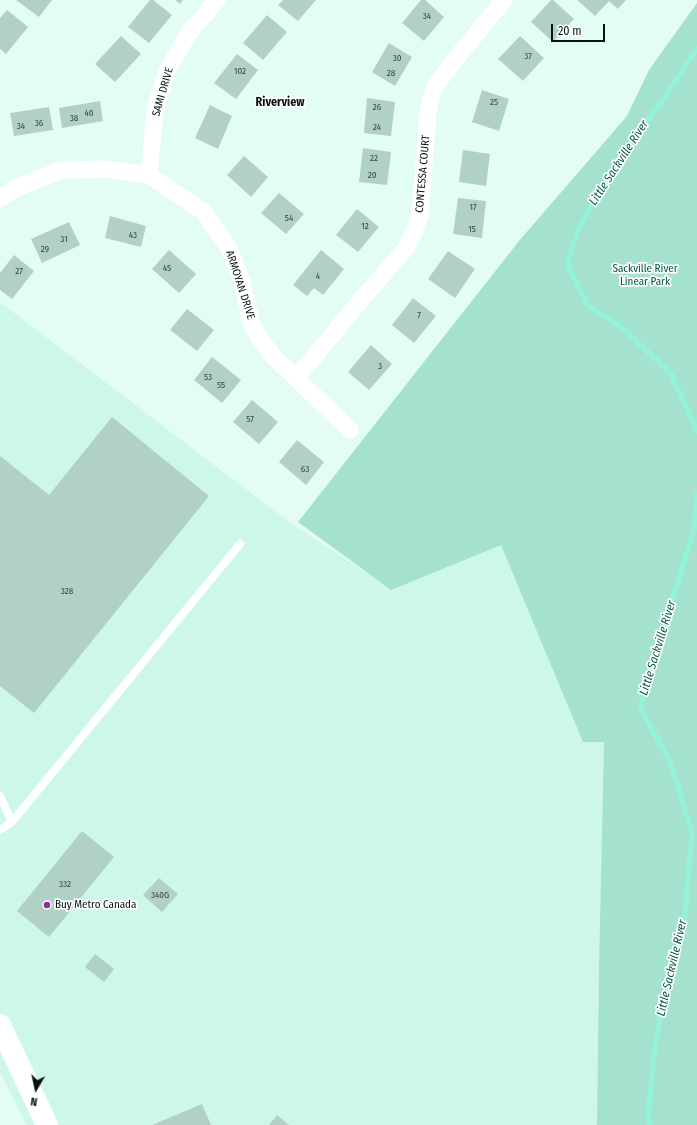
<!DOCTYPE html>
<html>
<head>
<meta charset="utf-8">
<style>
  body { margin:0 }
  #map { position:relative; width:697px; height:1125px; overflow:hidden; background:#e3fdf4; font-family:"Fira Sans Condensed",sans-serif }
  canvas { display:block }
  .north { position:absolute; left:16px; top:1069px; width:40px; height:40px; -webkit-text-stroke:3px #fff; paint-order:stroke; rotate:189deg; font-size:11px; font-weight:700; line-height:16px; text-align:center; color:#091411 }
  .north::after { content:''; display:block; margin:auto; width:14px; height:18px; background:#091411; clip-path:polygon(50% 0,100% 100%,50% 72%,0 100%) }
  .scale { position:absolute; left:551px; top:24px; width:54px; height:18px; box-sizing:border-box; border:2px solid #091411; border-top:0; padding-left:5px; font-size:12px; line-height:14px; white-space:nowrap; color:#091411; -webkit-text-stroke:3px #fff; paint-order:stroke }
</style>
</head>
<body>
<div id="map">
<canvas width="697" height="1125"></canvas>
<div class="north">N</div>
<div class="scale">20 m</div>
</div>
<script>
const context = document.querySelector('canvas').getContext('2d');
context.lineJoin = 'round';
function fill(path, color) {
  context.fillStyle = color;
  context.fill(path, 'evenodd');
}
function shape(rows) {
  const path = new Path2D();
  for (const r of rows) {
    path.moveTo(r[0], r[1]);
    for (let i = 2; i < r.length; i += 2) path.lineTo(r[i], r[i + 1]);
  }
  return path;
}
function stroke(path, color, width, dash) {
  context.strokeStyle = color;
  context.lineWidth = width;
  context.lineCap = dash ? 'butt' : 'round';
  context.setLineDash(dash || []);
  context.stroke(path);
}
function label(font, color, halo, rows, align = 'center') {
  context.font = font + ' "Fira Sans Condensed",sans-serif';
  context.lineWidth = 3.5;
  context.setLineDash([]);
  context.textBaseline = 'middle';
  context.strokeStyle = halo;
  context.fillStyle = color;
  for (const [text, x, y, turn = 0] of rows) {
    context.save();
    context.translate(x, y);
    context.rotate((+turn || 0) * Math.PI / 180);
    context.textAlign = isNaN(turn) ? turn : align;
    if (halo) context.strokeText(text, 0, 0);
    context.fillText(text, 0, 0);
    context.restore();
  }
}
fill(shape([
  [0,302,289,522,391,589,501,544,583,742,604,742,599,966,597,1125,27,1125,0,1072]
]), '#cdf7e9');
fill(shape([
  [697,3,697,1125,597,1125,599,966,604,742,583,742,501,545,391,590,298,522,519,241,627,116,649,70]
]), '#a4e1ce');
stroke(shape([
  [697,48,673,85,609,174,578,230,567,264,588,306,623,328,671,374,697,431],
  [650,1125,648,1118,654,1053,663,999,684,924,692,832,670,762,640,707,694,529,697,494]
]), '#94f2d6', 5.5);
fill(shape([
  [16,0,52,0,39,17],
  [150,0,153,0,172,15,149,43,128,27],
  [175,0,183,0,180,4],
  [283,0,316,0,298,21,278,5],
  [421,0,425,0,444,17,424,41,402,23],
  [551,0,553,0,574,19,553,42,531,22],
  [577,0,626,0,618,9,609,1,595,16],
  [7,10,28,27,6,54,0,49,0,18],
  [267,15,287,32,263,60,243,43],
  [121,36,141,54,115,82,95,64],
  [520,36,544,58,523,81,498,59],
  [389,43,412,57,395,86,372,72],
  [237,54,258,70,236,99,214,83],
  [482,90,509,99,499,131,472,122],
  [367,98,395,102,391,136,364,133],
  [100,101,103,121,62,128,59,108],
  [210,105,232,116,218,149,195,138],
  [49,107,53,130,14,136,10,113],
  [363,148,391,152,387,185,359,182],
  [463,150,490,154,486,186,459,182],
  [244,156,268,177,251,197,227,175],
  [279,193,304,214,286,234,261,213],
  [458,198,486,201,482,238,453,234],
  [357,209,379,227,358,252,336,235],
  [110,216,146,226,141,247,105,238],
  [69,222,80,245,42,263,31,239],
  [169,250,196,274,179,293,152,269],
  [321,250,344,269,323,295,314,288,307,296,293,285],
  [448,251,475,269,455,298,428,279],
  [14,255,34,271,12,299,0,290,0,273],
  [413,298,436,316,414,343,392,325],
  [187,309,214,330,197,351,170,330],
  [371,345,392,364,369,390,348,372],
  [212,357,241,380,222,403,194,380],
  [252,400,278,422,259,444,233,422],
  [112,417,209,496,34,713,0,686,0,456,49,495],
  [297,440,324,462,306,485,279,462],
  [82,831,114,857,49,937,17,911],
  [159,878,178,894,162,912,143,895],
  [95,954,114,969,104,982,85,967],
  [202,1104,211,1125,152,1125],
  [277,1115,289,1125,269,1125]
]), '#b1d1c6');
stroke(shape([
  [0,796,12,822,0,830],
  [12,822,240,544]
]), '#fff', 8);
stroke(shape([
  [149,175,155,110,167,71,189,33,217,0],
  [0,199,16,188,62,170,106,169,149,175,204,212,229,248,242,281,251,322,261,341,276,359,350,430],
  [295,377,314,357,360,301,406,248,414,232,420,215,428,113,431,98,436,85,449,67,504,0]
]), '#fff', 17);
stroke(shape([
  [0,1025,47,1125]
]), '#fff', 22);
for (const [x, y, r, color] of [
  [47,905,4,"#8a2d98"]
]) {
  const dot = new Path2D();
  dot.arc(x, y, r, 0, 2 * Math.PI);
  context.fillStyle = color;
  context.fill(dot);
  stroke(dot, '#fff', 1.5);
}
label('9px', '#33433e', null, [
  ["34",427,16],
  ["37",528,56],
  ["30",397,58],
  ["102",240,71],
  ["28",391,73],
  ["25",494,102],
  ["26",377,107],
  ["40",89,113],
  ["38",74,118],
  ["36",39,123],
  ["34",21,126],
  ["24",377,127],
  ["22",374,158],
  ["20",372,175],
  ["17",473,207],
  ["54",289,218],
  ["12",365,226],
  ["15",472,229],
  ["43",133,235],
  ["31",64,239],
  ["29",45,249],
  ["45",167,268],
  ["27",19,271],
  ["4",318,276],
  ["7",419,315],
  ["3",380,366],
  ["53",208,377],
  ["55",221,385],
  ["57",250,419],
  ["63",305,469],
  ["328",67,591],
  ["332",65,884],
  ["340G",160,895]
]);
label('11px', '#091411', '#fff', [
  ["SAMI DRIVE",163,92,-74],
  ["CONTESSA COURT",423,174,-85],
  ["ARMOYAN DRIVE",240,285,72]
]);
label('11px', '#005342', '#fff', [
  ["Sackville River",645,269],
  ["Linear Park",645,282]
]);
label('11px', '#091411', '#fff', [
  ["Buy Metro Canada",55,905]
], 'left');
label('bold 12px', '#091411', '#fff', [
  ["Riverview",280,103]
]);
label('italic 12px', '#095948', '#fff', [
  ["Little Sackville River",619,163,-57],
  ["Little Sackville River",658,648,-73],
  ["Little Sackville River",672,968,-77]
]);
</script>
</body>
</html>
